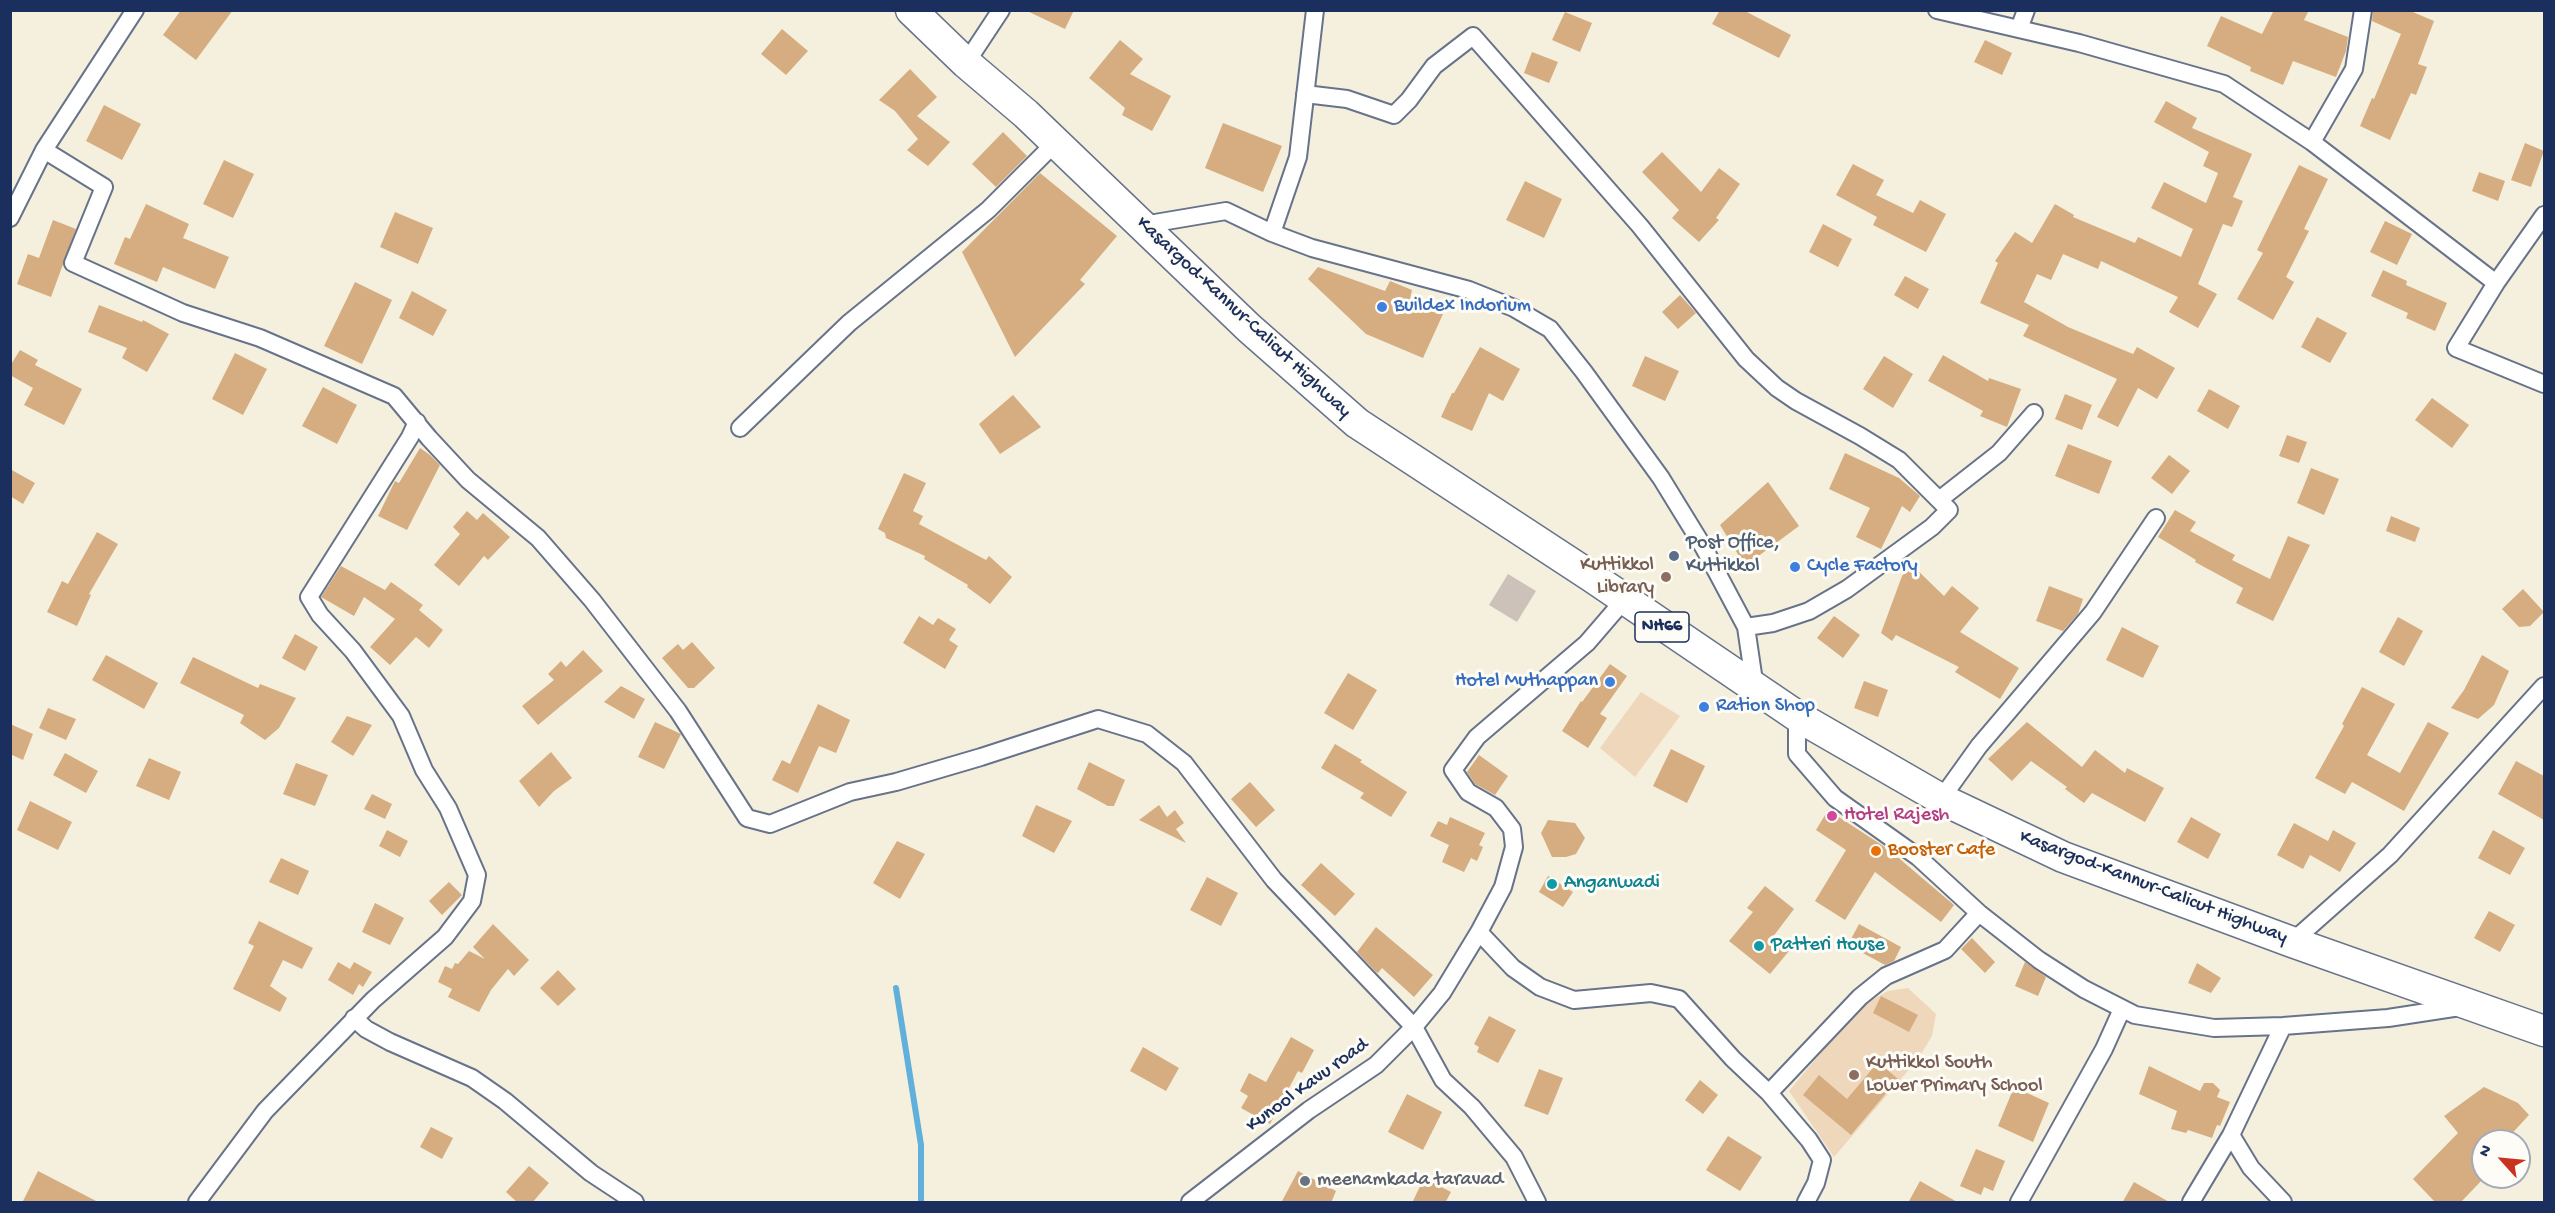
<!DOCTYPE html>
<html>
<head>
<meta charset="utf-8">
<style>
  body { margin:0 }
  #map { position:relative; width:2555px; height:1213px; overflow:hidden; background:#f4f0dd; font-family:"Gochi Hand",sans-serif }
  canvas { display:block }
  .frame { position:absolute; inset:0; border:12px solid #1b2f5e; pointer-events:none }
  .north { position:absolute; left:2471px; top:1129px; width:60px; height:60px; box-sizing:border-box; background:#fdfcf7; border:2px solid #a3aaba; border-radius:50%; rotate:297deg; font-size:16px; font-weight:700; line-height:24px; text-align:center; color:#1b2f5e }
  .north::after { content:''; display:block; margin:auto; width:21px; height:27px; background:#c8321e; clip-path:polygon(50% 0,100% 100%,50% 72%,0 100%) }
</style>
</head>
<body>
<div id="map">
<canvas width="2555" height="1213"></canvas>
<div class="frame"></div>
<div class="north">N</div>
</div>
<script>
const context = document.querySelector('canvas').getContext('2d');
context.lineJoin = 'round';
function fill(path, color) {
  context.fillStyle = color;
  context.fill(path, 'evenodd');
}
function shape(rows) {
  const path = new Path2D();
  for (const r of rows) {
    path.moveTo(r[0], r[1]);
    for (let i = 2; i < r.length; i += 2) path.lineTo(r[i], r[i + 1]);
  }
  return path;
}
function stroke(path, color, width, dash) {
  context.strokeStyle = color;
  context.lineWidth = width;
  context.lineCap = dash ? 'butt' : 'round';
  context.setLineDash(dash || []);
  context.stroke(path);
}
function label(font, color, halo, rows, align = 'center') {
  context.font = font + ' "Gochi Hand",sans-serif';
  context.lineWidth = 6;
  context.setLineDash([]);
  context.textBaseline = 'middle';
  context.strokeStyle = halo;
  context.fillStyle = color;
  for (const [text, x, y, turn = 0] of rows) {
    context.save();
    context.translate(x, y);
    context.rotate((+turn || 0) * Math.PI / 180);
    context.textAlign = isNaN(turn) ? turn : align;
    if (halo) context.strokeText(text, 0, 0);
    context.fillText(text, 0, 0);
    context.restore();
  }
}
fill(shape([
  [1641,692,1680,716,1635,777,1600,748],
  [1908,988,1936,1014,1932,1036,1918,1059,1834,1157,1789,1091,1859,1007,1888,991]
]), '#eed7bb');
fill(shape([
  [1508,574,1536,591,1517,622,1489,605]
]), '#ccc2b9');
stroke(shape([
  [896,988,921,1145,921,1202]
]), '#60b0db', 6);
fill(shape([
  [181,10,233,10,196,60,163,35],
  [1025,10,1074,10,1065,29],
  [1720,10,1743,10,1791,35,1779,58,1712,24],
  [2274,10,2309,10,2304,20,2348,37,2346,51,2336,77,2293,61,2283,85,2250,71,2251,67,2207,46,2221,16,2262,34],
  [2373,10,2408,10,2434,21,2418,64,2427,67,2416,95,2411,93,2390,140,2360,126,2372,98,2374,99,2401,34,2372,21],
  [1565,12,1592,23,1580,52,1552,40],
  [782,29,808,51,786,75,761,54],
  [1120,40,1143,59,1130,74,1171,96,1152,131,1122,115,1125,108,1089,78],
  [1985,40,2012,53,2002,75,1974,62],
  [1532,52,1558,62,1549,83,1524,73],
  [910,69,937,97,917,116,950,142,928,166,907,150,918,139,895,111,879,100],
  [2166,101,2197,118,2192,128,2252,154,2233,197,2243,201,2232,227,2223,224,2198,284,2217,294,2198,328,2169,312,2178,297,2101,261,2098,269,2063,254,2051,280,2037,274,2024,302,2068,327,2133,354,2137,347,2175,368,2157,399,2138,388,2118,427,2097,417,2117,379,2023,336,2029,325,1980,303,1998,263,1995,261,2015,232,2032,243,2055,204,2074,215,2073,217,2135,243,2138,237,2181,257,2193,229,2151,208,2164,182,2206,203,2218,173,2203,166,2209,152,2154,122],
  [104,105,141,124,122,160,86,141],
  [1223,123,1282,146,1263,192,1205,168],
  [1003,132,1027,156,996,187,972,164],
  [2525,143,2544,151,2531,187,2511,180],
  [1662,152,1701,192,1719,168,1740,184,1716,218,1719,220,1699,242,1672,218,1679,210,1642,172],
  [224,160,254,174,233,218,203,204],
  [1853,164,1884,180,1876,195,1913,213,1920,200,1946,214,1926,252,1873,225,1877,217,1836,195],
  [2299,165,2328,179,2304,229,2309,231,2286,277,2294,282,2273,320,2237,299,2263,253,2257,250],
  [2479,172,2505,181,2498,201,2472,191],
  [1040,173,1117,236,1080,280,1085,284,1015,357,962,252],
  [1525,181,1562,199,1544,238,1506,220],
  [146,204,189,224,183,238,229,257,215,289,163,267,157,282,114,264,125,237,130,239],
  [395,212,433,228,418,264,380,247],
  [53,220,76,229,51,297,17,284,28,254,39,258],
  [2385,221,2412,234,2397,265,2370,252],
  [1823,224,1852,239,1838,267,1809,252],
  [1318,267,1385,291,1390,281,1412,290,1410,299,1443,314,1423,358,1366,334,1308,279],
  [2383,270,2407,281,2406,285,2447,303,2435,331,2406,318,2408,313,2371,296],
  [1905,276,1929,289,1918,309,1894,295],
  [355,282,392,300,362,364,324,346],
  [412,291,447,310,433,336,399,318],
  [1680,295,1696,313,1678,329,1662,312],
  [99,305,142,322,143,320,169,334,147,372,122,358,127,348,88,332],
  [2317,317,2347,333,2330,363,2301,347],
  [1480,347,1520,369,1503,401,1489,393,1472,431,1441,417,1452,393,1454,393],
  [20,350,38,360,35,365,82,389,64,425,24,405,33,388,10,375,10,366],
  [235,353,267,369,243,415,212,399],
  [1943,355,1988,381,1989,378,2021,389,2007,427,1980,416,1983,411,1928,381],
  [1645,356,1679,371,1665,401,1632,386],
  [1884,356,1913,374,1893,408,1863,389],
  [323,387,357,405,337,444,302,426],
  [2209,389,2240,406,2228,429,2197,411],
  [2065,394,2092,405,2082,430,2055,419],
  [1013,395,1041,427,1000,454,979,424],
  [2432,398,2469,425,2452,448,2415,420],
  [2287,435,2307,442,2299,463,2279,456],
  [2068,444,2112,461,2099,494,2055,476],
  [420,448,430,455,440,465,407,530,378,516,395,481,399,483],
  [1845,453,1899,478,1920,496,1910,512,1902,506,1881,549,1856,537,1870,508,1829,489],
  [2169,455,2190,471,2172,494,2151,478],
  [2311,468,2339,479,2324,515,2297,503],
  [10,469,35,483,23,504,10,496],
  [904,473,926,483,913,511,923,516,919,524,986,560,989,556,1012,577,990,604,967,587,968,585,924,559,925,556,886,538,885,533,878,529],
  [1768,482,1799,526,1745,566,1720,525],
  [2175,510,2196,522,2190,531,2235,555,2232,560,2270,579,2288,536,2310,545,2273,621,2236,603,2243,588,2195,562,2196,560,2158,537],
  [467,511,477,520,483,513,510,537,488,560,484,556,459,586,434,565,460,534,453,527],
  [2391,516,2420,528,2415,542,2386,531],
  [97,532,118,544,89,594,91,595,77,626,47,612,62,581,68,584],
  [1912,565,1944,596,1952,586,1979,608,1960,632,2019,668,2000,699,1955,672,1959,667,1896,635,1892,641,1881,633,1902,576],
  [341,566,385,590,391,582,423,605,419,610,443,630,429,648,416,637,390,665,370,647,395,619,364,597,354,616,321,597],
  [2049,586,2083,599,2078,614,2063,631,2036,621],
  [2523,589,2544,612,2530,626,2519,627,2502,609],
  [919,616,933,625,938,618,956,629,949,640,958,646,945,669,903,643],
  [1834,616,1860,635,1843,658,1817,638],
  [2398,617,2423,631,2404,666,2379,652],
  [2122,627,2159,646,2143,678,2106,660],
  [295,634,318,647,305,671,282,658],
  [692,642,715,668,694,688,688,688,662,658,678,644,683,650],
  [583,650,603,671,538,725,522,706,554,680,548,674,561,661,566,667],
  [106,655,158,683,144,709,92,680],
  [2482,655,2509,671,2494,705,2478,719,2451,708,2464,690],
  [193,657,258,688,260,684,296,698,279,728,265,740,240,723,244,715,180,683],
  [1610,664,1627,676,1600,714,1607,718,1588,748,1562,731,1581,701,1582,702],
  [1348,673,1377,690,1353,730,1324,713],
  [1864,681,1888,690,1878,717,1854,708],
  [621,686,645,699,634,719,604,702],
  [2362,687,2395,704,2367,755,2400,773,2428,722,2449,733,2404,811,2352,782,2345,794,2315,778,2344,726,2342,724],
  [818,704,850,720,836,753,819,746,798,793,772,780,782,760,790,764],
  [48,708,76,719,66,740,39,728],
  [347,716,372,725,353,756,331,742],
  [655,722,681,734,664,769,638,757],
  [2027,722,2082,767,2095,750,2125,773,2127,768,2164,788,2145,822,2092,793,2084,803,2065,789,2067,787,2031,761,2012,781,1988,759],
  [10,724,33,734,23,760,10,754],
  [1335,744,1362,760,1360,762,1407,792,1391,817,1360,798,1364,793,1321,768],
  [1671,749,1705,766,1687,803,1653,786],
  [551,752,572,778,554,791,539,807,519,781],
  [65,753,98,771,86,793,53,775],
  [1479,755,1508,776,1495,795,1475,784,1467,772],
  [149,758,181,772,169,800,136,786],
  [2516,761,2544,776,2544,820,2498,794],
  [1089,762,1125,780,1114,806,1108,806,1077,789],
  [296,763,328,775,315,806,283,794],
  [1250,782,1275,810,1256,827,1231,799],
  [372,794,392,804,385,819,364,809],
  [30,801,72,822,58,850,17,830],
  [1036,805,1072,821,1054,853,1022,836],
  [1159,805,1167,817,1175,810,1184,823,1176,829,1186,843,1139,820],
  [1828,810,1888,849,1954,905,1941,922,1875,872,1845,920,1815,901,1846,850,1816,830],
  [1450,817,1485,833,1479,845,1483,847,1477,861,1471,858,1464,872,1442,862,1449,845,1430,836,1438,821,1447,825],
  [2191,817,2221,834,2208,859,2177,842],
  [1548,820,1575,823,1585,838,1576,854,1566,857,1552,857,1541,833],
  [2294,823,2328,841,2333,830,2356,843,2340,872,2310,855,2303,869,2277,855],
  [387,830,408,841,400,857,379,846],
  [2493,830,2525,848,2510,875,2478,858],
  [897,841,925,854,900,899,873,883],
  [281,858,309,871,298,895,269,882],
  [1321,863,1355,894,1335,916,1301,885],
  [1548,876,1573,892,1563,907,1539,892],
  [1207,877,1238,893,1221,926,1190,910],
  [449,882,462,895,442,915,429,901],
  [1765,886,1794,909,1772,938,1789,951,1770,974,1729,941,1753,912,1747,908],
  [375,903,404,918,390,945,362,932],
  [2489,911,2515,925,2500,952,2474,938],
  [259,921,313,948,302,969,283,960,270,986,287,998,280,1012,233,989,254,946,248,943],
  [493,924,529,960,514,976,508,969,491,990,479,1012,448,997,452,989,438,982,445,966,452,969,455,963,458,964,469,951,485,959,473,947],
  [1859,924,1901,947,1894,961,1885,965,1848,945],
  [1376,927,1433,975,1414,997,1382,968,1378,973,1376,972,1357,952],
  [1972,938,1995,962,1985,973,1961,949],
  [338,962,350,969,354,962,372,972,363,987,359,984,353,995,328,980],
  [2025,962,2046,977,2038,996,2015,986],
  [2197,963,2221,978,2211,993,2188,983],
  [558,970,576,989,558,1006,540,988],
  [1881,996,1918,1015,1909,1032,1873,1013],
  [1489,1016,1516,1030,1498,1063,1477,1052,1479,1047,1474,1044],
  [1291,1037,1314,1050,1302,1073,1298,1071,1270,1124,1241,1108,1248,1096,1240,1091,1249,1073,1266,1082],
  [1143,1047,1179,1068,1166,1091,1130,1071],
  [1878,1062,1898,1079,1851,1135,1803,1095,1819,1075,1847,1099],
  [2149,1066,2200,1091,2204,1083,2213,1083,2220,1090,2217,1097,2230,1102,2220,1126,2217,1125,2212,1138,2188,1130,2186,1133,2171,1129,2177,1111,2139,1094],
  [1539,1069,1563,1078,1548,1115,1524,1106],
  [1700,1080,1718,1095,1703,1114,1685,1100],
  [2014,1087,2049,1103,2033,1142,1998,1126],
  [2484,1087,2518,1103,2529,1115,2505,1141,2483,1141,2483,1179,2460,1203,2436,1203,2413,1179,2458,1133,2444,1116],
  [1407,1094,1442,1112,1423,1150,1388,1132],
  [431,1127,453,1138,442,1159,420,1147],
  [1728,1136,1762,1157,1740,1191,1706,1170],
  [1976,1149,2005,1161,1993,1191,1984,1187,1981,1195,1960,1186],
  [529,1166,549,1183,532,1203,518,1203,506,1192],
  [38,1171,100,1203,22,1203],
  [1298,1171,1336,1191,1331,1203,1281,1203],
  [1424,1178,1451,1192,1445,1203,1412,1203],
  [1920,1181,1959,1203,1908,1203],
  [2134,1182,2171,1203,2122,1203]
]), '#d5ad80');
const street = shape([
  [1937,10,2079,43,2224,84,2312,142,2496,283,2456,348,2544,384],
  [2019,29,2026,10],
  [966,63,1001,10],
  [1305,94,1347,99,1394,115,1409,100,1434,66,1473,36,1640,226,1746,359,1777,388,1796,401,1860,436,1899,460,1949,510,1932,527,1847,589,1809,611,1773,623,1746,627],
  [2312,142,2354,69,2363,10],
  [44,150,104,187,73,263,183,313,260,338,394,396,429,438,468,480,538,538,592,600,678,711,747,818,770,824,850,792,896,782,981,757,1098,719,1147,734,1184,763,1274,880,1414,1027,1443,1080,1472,1107,1514,1157,1537,1202],
  [10,218,44,150,135,10],
  [1143,225,1226,211,1272,233,1298,157,1315,10],
  [1272,233,1312,248,1469,290,1514,308,1550,329,1584,372,1661,478,1704,548,1746,627,1755,688],
  [2496,283,2544,215],
  [740,428,849,323,988,210,1056,142],
  [1939,500,1999,453,2034,413],
  [1624,600,1587,643,1477,737,1453,770,1468,792,1496,808,1512,829,1514,847,1503,887,1479,932,1513,968,1540,987,1574,1000,1651,993,1679,999,1733,1059,1769,1093,1860,997,1886,976,1945,950,1979,913,1918,857,1835,798,1797,754,1797,716],
  [1941,799,1979,746,2093,612,2156,518],
  [1979,913,2039,960,2084,989,2135,1015,2214,1028,2283,1026,2388,1018,2460,1007],
  [2292,942,2390,855,2544,686],
  [354,1018,366,1029,390,1042,472,1078,505,1101,591,1173,635,1202],
  [2283,1026,2231,1135,2251,1168,2283,1202],
  [1769,1093,1809,1140,1822,1160,1816,1183,1806,1202],
  [197,1202,265,1111,373,1000,445,937,472,901,477,875,448,808,424,770,401,716,353,651,320,615,309,597,410,437,417,422],
  [1190,1202,1309,1110,1376,1065,1414,1027,1442,993,1479,932],
  [2019,1202,2104,1049,2122,1009],
  [2191,1202,2231,1135]
]);
const highway = shape([
  [911,10,966,63,1026,114,1249,328,1357,423,1592,577,1797,716,1941,799,2063,857,2292,942,2544,1031]
]);
stroke(street, '#67738a', 20);
stroke(highway, '#67738a', 33);
stroke(street, '#fff', 16);
stroke(highway, '#fff', 30);
for (const [x, y, r, color] of [
  [1382,307,6,"#3f7fe0"],
  [1674,556,6,"#5c6f8a"],
  [1795,567,6,"#3f7fe0"],
  [1666,577,6,"#8d6e63"],
  [1610,682,6,"#3f7fe0"],
  [1704,707,6,"#3f7fe0"],
  [1832,816,6,"#d1479c"],
  [1876,851,6,"#e8710a"],
  [1552,884,6,"#0f9aa8"],
  [1759,946,6,"#0f9aa8"],
  [1854,1075,6,"#8d6e63"],
  [1305,1181,6,"#6b7280"]
]) {
  const dot = new Path2D();
  dot.arc(x, y, r, 0, 2 * Math.PI);
  context.fillStyle = color;
  context.fill(dot);
  stroke(dot, '#fdfcf7', 2);
}
for (const [x, y, w] of [
  [1662,627,54]
]) {
  const box = new Path2D();
  box.roundRect(x - w / 2, y - 15, w, 30, 4.5);
  context.fillStyle = '#fdfcf7';
  context.fill(box);
  stroke(box, '#1b2f5e', 1.5);
}
label('bold 18px', '#1b2f5e', null, [
  ["NH66",1662,627]
]);
label('20px', '#366cbe', '#fdfcf7', [
  ["Buildex Indorium",1394,307],
  ["Cycle Factory",1807,567],
  ["Hotel Muthappan",1598,682,"right"],
  ["Ration Shop",1716,707]
], 'left');
label('20px', '#1b2f5e', '#fdfcf7', [
  ["Kasargod-Kannur-Calicut Highway",1243,318,43],
  ["Kasargod-Kannur-Calicut Highway",2153,888,21],
  ["Kunool Kavu road",1308,1086,-36]
]);
label('20px', '#4e5e75', '#fdfcf7', [
  ["Post Office,",1686,544],
  ["Kuttikkol",1686,567]
], 'left');
label('20px', '#785e54', '#fdfcf7', [
  ["Kuttikkol",1654,566],
  ["Library",1654,589],
  ["Kuttikkol South",1866,1064,"left"],
  ["Lower Primary School",1866,1087,"left"]
], 'right');
label('20px', '#b23c85', '#fdfcf7', [
  ["Hotel Rajesh",1844,816]
], 'left');
label('20px', '#c56008', '#fdfcf7', [
  ["Booster Cafe",1888,851]
], 'left');
label('20px', '#0d838f', '#fdfcf7', [
  ["Anganwadi",1564,884],
  ["Patteri House",1771,946]
], 'left');
label('20px', '#5b616d', '#fdfcf7', [
  ["meenamkada taravad",1317,1181]
], 'left');
</script>
</body>
</html>
